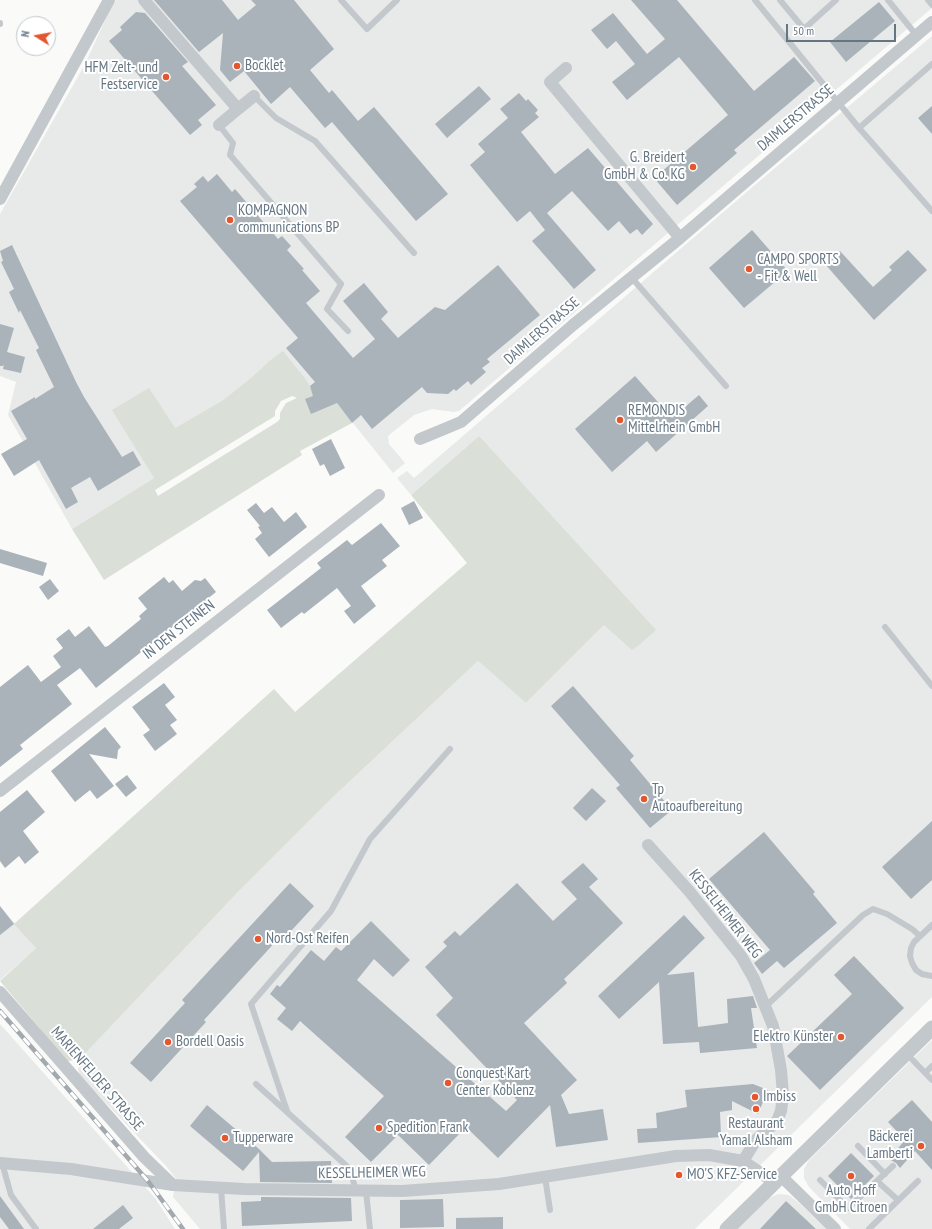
<!DOCTYPE html>
<html>
<head>
<meta charset="utf-8">
<style>
  body { margin:0 }
  #map { position:relative; width:932px; height:1229px; overflow:hidden; background:#fafaf8; font-family:"PT Sans Narrow",sans-serif }
  canvas { display:block }
  .north { position:absolute; left:16px; top:16px; width:40px; height:40px; box-sizing:border-box; background:#fff; border:1px solid #c1c8cd; border-radius:50%; rotate:281deg; font-size:11px; font-weight:700; line-height:16px; text-align:center; color:#657683 }
  .north::after { content:''; display:block; margin:auto; width:14px; height:18px; background:#e4572e; clip-path:polygon(50% 0,100% 100%,50% 72%,0 100%) }
  .scale { position:absolute; left:786px; top:24px; width:110px; height:18px; box-sizing:border-box; border:2px solid #657683; border-top:0; padding-left:5px; font-size:12px; line-height:14px; white-space:nowrap; color:#657683; -webkit-text-stroke:3px #fff; paint-order:stroke }
</style>
</head>
<body>
<div id="map">
<canvas width="932" height="1229"></canvas>
<div class="north">N</div>
<div class="scale">50 m</div>
</div>
<script>
const context = document.querySelector('canvas').getContext('2d');
context.lineJoin = 'round';
function fill(path, color) {
  context.fillStyle = color;
  context.fill(path, 'evenodd');
}
function shape(rows) {
  const path = new Path2D();
  for (const r of rows) {
    path.moveTo(r[0], r[1]);
    for (let i = 2; i < r.length; i += 2) path.lineTo(r[i], r[i + 1]);
  }
  return path;
}
function stroke(path, color, width, dash) {
  context.strokeStyle = color;
  context.lineWidth = width;
  context.lineCap = dash ? 'butt' : 'round';
  context.setLineDash(dash || []);
  context.stroke(path);
}
function label(font, color, halo, rows, align = 'center') {
  context.font = font + ' "PT Sans Narrow",sans-serif';
  context.lineWidth = 4;
  context.setLineDash([]);
  context.textBaseline = 'middle';
  context.strokeStyle = halo;
  context.fillStyle = color;
  for (const [text, x, y, turn = 0] of rows) {
    context.save();
    context.translate(x, y);
    context.rotate((+turn || 0) * Math.PI / 180);
    context.textAlign = isNaN(turn) ? turn : align;
    if (halo) context.strokeText(text, 0, 0);
    context.fillText(text, 0, 0);
    context.restore();
  }
}
fill(shape([
  [116,0,932,0,932,8,459,411,454,412,432,409,414,415,388,436,389,444,405,463,393,473,337,403,312,393,307,381,267,363,252,377,223,400,175,428,113,410,154,478,72,529,8,415,16,382,0,376,0,214,84,66,108,14],
  [932,36,932,997,695,1229,200,1229,173,1197,176,1179,167,1167,80,1076,78,1069,79,1060,237,893,332,798,478,661,526,703,605,624,479,436,411,495,397,478,407,471,414,478,756,184,862,95],
  [0,906,36,948,0,980],
  [0,1024,155,1198,175,1229,0,1229],
  [932,1040,932,1229,850,1229,809,1187,804,1178,804,1169,809,1160],
  [778,1194,789,1195,800,1204,827,1229,737,1229,769,1198]
]), '#e8e9e9');
fill(shape([
  [283,351,307,381,313,393,337,403,352,423,300,451,302,455,104,580,72,529,154,478,112,410,149,388,175,428,223,400,252,377,267,363],
  [292,396,297,398,286,403,280,413,280,419,277,422,158,496,155,490,275,416,275,411,281,401],
  [479,436,656,630,639,645,632,650,604,625,526,703,478,661,332,798,237,893,79,1060,67,1061,0,981,36,948,14,924,274,689,295,712,467,563,411,495]
]), '#dadfd7');
fill(shape([
  [154,0,222,0,238,20,256,5,251,0,294,0,334,49,310,70,329,93,332,90,358,121,374,107,448,194,416,221,332,122,325,128,290,87,271,104,244,71,230,82,220,70,223,33,199,52],
  [631,0,677,0,754,91,794,57,815,81,734,150,737,153,677,205,654,178,728,115,679,57,627,100,612,82,635,64,616,41,607,49,591,30,613,13,647,54,665,39],
  [879,2,895,21,846,62,830,42],
  [136,12,145,13,188,62,182,66,216,105,198,120,202,125,190,135,109,41,122,30,120,27],
  [479,86,491,99,447,138,435,124],
  [519,93,526,101,528,99,538,110,535,113,539,117,521,132,555,174,588,148,653,224,642,235,637,229,630,234,619,221,608,231,572,191,547,213,596,270,574,289,532,241,545,230,530,211,517,222,470,165,485,152,478,144,508,118,500,109],
  [932,106,932,134,918,118],
  [217,174,232,192,235,189,278,239,282,236,291,246,287,250,304,269,302,270,320,291,306,303,353,358,375,339,343,301,364,283,388,312,381,319,398,338,435,307,445,310,498,265,540,315,487,359,490,362,482,368,486,372,471,385,468,381,456,391,454,389,448,394,427,393,422,387,372,429,361,415,352,423,337,403,311,414,305,399,313,396,310,386,315,382,286,348,298,338,180,201,197,187,194,184,203,176,208,182],
  [752,230,788,271,744,308,709,268],
  [12,245,76,382,84,397,122,457,133,451,141,465,98,491,90,477,71,488,78,502,66,509,39,460,14,476,1,454,27,439,11,411,35,397,35,399,54,387,36,350,39,348,20,310,19,313,9,292,14,289,1,262,3,261,0,251],
  [908,250,927,270,874,320,825,264,840,251,873,287,892,270,889,267],
  [0,324,14,328,7,352,25,357,21,373,3,369,4,364,3,366,0,366],
  [635,376,672,418,699,395,708,406,656,452,647,441,612,472,575,429],
  [331,439,345,468,330,476,324,464,320,466,312,449],
  [414,501,423,518,409,525,401,508],
  [256,503,264,513,272,507,284,522,296,512,307,527,269,557,255,539,262,533,258,527,260,526,247,510],
  [381,523,400,546,382,560,387,566,361,586,376,606,354,624,344,611,351,606,337,588,304,614,302,612,281,628,267,610,321,568,317,563,347,540,352,545],
  [0,549,47,563,43,576,0,563],
  [164,577,169,583,173,580,182,591,195,580,201,581,205,578,216,592,201,604,200,610,194,610,96,688,80,668,57,685,72,704,20,745,23,749,0,767,0,687,28,665,41,682,61,667,53,656,63,648,56,639,69,629,75,637,89,626,105,647,108,646,141,619,139,616,147,609,138,598],
  [50,579,59,591,48,600,39,587],
  [164,683,175,697,165,705,177,720,170,725,177,734,155,751,143,735,150,730,132,707],
  [573,686,634,756,630,760,672,810,650,828,616,788,620,785,551,706],
  [105,727,121,747,118,750,117,759,89,754,114,786,97,799,90,790,75,802,51,771],
  [127,775,137,788,126,797,115,784],
  [592,788,606,801,586,821,573,808],
  [27,790,45,812,23,831,39,852,25,864,19,856,5,868,0,861,0,812],
  [932,821,932,880,911,899,882,867],
  [764,832,815,892,813,894,837,923,784,968,777,961,762,974,754,963,770,950,709,879],
  [583,863,598,879,589,887,623,923,564,979,567,983,524,1023,577,1080,561,1095,569,1114,603,1109,608,1140,556,1147,550,1105,498,1158,466,1127,429,1165,398,1135,371,1162,345,1137,384,1096,300,1021,292,1031,277,1019,286,1008,270,994,277,985,280,987,311,950,324,961,336,947,341,951,371,921,410,960,393,977,374,959,357,980,506,1111,517,1100,436,1015,453,998,425,967,447,946,443,942,455,931,460,936,517,883,553,921,577,899,561,882],
  [290,883,314,906,281,942,278,939,204,1020,206,1022,151,1082,130,1063,185,1003,182,1000],
  [0,906,14,924,0,935],
  [684,915,705,938,667,975,694,972,698,1027,728,1023,727,999,753,996,757,1008,751,1008,757,1048,700,1053,699,1042,663,1044,659,982,619,1019,598,996],
  [854,956,904,1008,820,1090,787,1056,852,994,834,975],
  [753,1084,768,1090,758,1114,732,1101,732,1110,720,1112,721,1137,638,1143,637,1129,657,1128,656,1113,687,1107,685,1090],
  [912,1100,932,1122,932,1170,915,1151,900,1168,896,1163,889,1159,905,1140,888,1122],
  [207,1105,259,1149,272,1162,331,1161,332,1183,260,1182,259,1152,243,1171,190,1126],
  [851,1153,874,1176,851,1199,828,1176],
  [0,1196,24,1229,9,1229,0,1217],
  [261,1197,351,1198,352,1221,242,1226,241,1202,261,1201],
  [443,1199,444,1227,400,1228,400,1200],
  [786,1201,816,1229,760,1229],
  [123,1205,133,1218,119,1229,93,1229],
  [503,1217,503,1229,456,1229,456,1218]
]), '#aab3b9');
stroke(shape([
  [341,0,367,29,397,0],
  [755,0,859,128,932,64],
  [780,0,804,29,836,0],
  [888,0,917,36],
  [928,0,932,5],
  [0,24,0,23],
  [254,96,276,118,315,141,414,253],
  [219,125,233,143,230,155,341,284,327,309,348,331],
  [859,128,932,211],
  [631,277,726,386],
  [885,627,932,686],
  [932,925,914,942,911,948,910,956,912,963,916,970,922,974,932,976],
  [766,1006,863,915,873,909,887,914,912,929,920,936],
  [906,1053,932,1080],
  [925,1073,932,1066],
  [256,1084,350,1169,356,1191],
  [287,1111,251,1004,331,911,370,839,450,749],
  [858,1146,885,1174],
  [2,1163,11,1195,36,1229],
  [545,1177,550,1210],
  [820,1180,848,1208,893,1166],
  [878,1182,898,1200],
  [221,1188,224,1229],
  [366,1191,370,1229],
  [869,1229,918,1181]
]), '#c3c8cc', 6);
stroke(shape([
  [144,0,238,109,219,125],
  [566,68,550,82,680,238],
  [238,109,254,96],
  [0,199,109,0],
  [420,439,461,422,573,325,680,238,932,22],
  [0,791,379,495],
  [648,845,689,891,741,956,754,979,773,1026,781,1070,783,1095,781,1111,777,1121,756,1140,743,1161],
  [0,992,144,1157,173,1185],
  [0,1163,71,1169,173,1185,244,1189,402,1191,499,1184,676,1156,709,1155,743,1161,774,1182],
  [781,1176,835,1229]
]), '#c3c8cc', 12);
stroke(shape([
  [727,1229,932,1028]
]), '#c3c8cc', 15);
const rail = shape([
  [0,1011,148,1181,183,1229]
]);
stroke(rail, '#a2aab0', 4.5);
stroke(rail, '#fff', 3, [9]);
for (const [x, y, r, color] of [
  [237,66,4,"#e4572e"],
  [166,77,4,"#e4572e"],
  [693,167,4,"#e4572e"],
  [230,220,4,"#e4572e"],
  [749,269,4,"#e4572e"],
  [620,420,4,"#e4572e"],
  [644,799,4,"#e4572e"],
  [258,939,4,"#e4572e"],
  [841,1037,4,"#e4572e"],
  [168,1042,4,"#e4572e"],
  [448,1083,4,"#e4572e"],
  [755,1097,4,"#e4572e"],
  [756,1109,4,"#e4572e"],
  [379,1128,4,"#e4572e"],
  [225,1138,4,"#e4572e"],
  [921,1146,4,"#e4572e"],
  [679,1175,4,"#e4572e"],
  [851,1176,4,"#e4572e"]
]) {
  const dot = new Path2D();
  dot.arc(x, y, r, 0, 2 * Math.PI);
  context.fillStyle = color;
  context.fill(dot);
  stroke(dot, '#fff', 1.5);
}
label('15px', '#657683', '#fff', [
  ["Bocklet",245,66],
  ["HFM Zelt- und",158,68,"right"],
  ["Festservice",158,85,"right"],
  ["G. Breidert",685,158,"right"],
  ["GmbH & Co. KG",685,175,"right"],
  ["KOMPAGNON",238,211],
  ["communications BP",238,228],
  ["CAMPO SPORTS",757,260],
  ["- Fit & Well",757,277],
  ["REMONDIS",628,411],
  ["Mittelrhein GmbH",628,428],
  ["Tp",652,790],
  ["Autoaufbereitung",652,807],
  ["Nord-Ost Reifen",266,939],
  ["Elektro Künster",833,1037,"right"],
  ["Bordell Oasis",176,1042],
  ["Conquest Kart",456,1074],
  ["Center Koblenz",456,1091],
  ["Imbiss",763,1097],
  ["Restaurant",756,1124,"center"],
  ["Yamal Alsham",756,1141,"center"],
  ["Spedition Frank",387,1128],
  ["Bäckerei",913,1137,"right"],
  ["Lamberti",913,1154,"right"],
  ["Tupperware",233,1138],
  ["MO'S KFZ-Service",687,1175],
  ["Auto Hoff",851,1191,"center"],
  ["GmbH Citroen",851,1208,"center"]
], 'left');
label('15px', '#657683', '#fff', [
  ["DAIMLERSTRASSE",796,118,-40],
  ["DAIMLERSTRASSE",542,331,-41],
  ["IN DEN STEINEN",179,630,-38],
  ["KESSELHEIMER WEG",725,914,52],
  ["MARIENFELDER STRASSE",97,1079,49],
  ["KESSELHEIMER WEG",372,1173,-1]
]);
</script>
</body>
</html>
